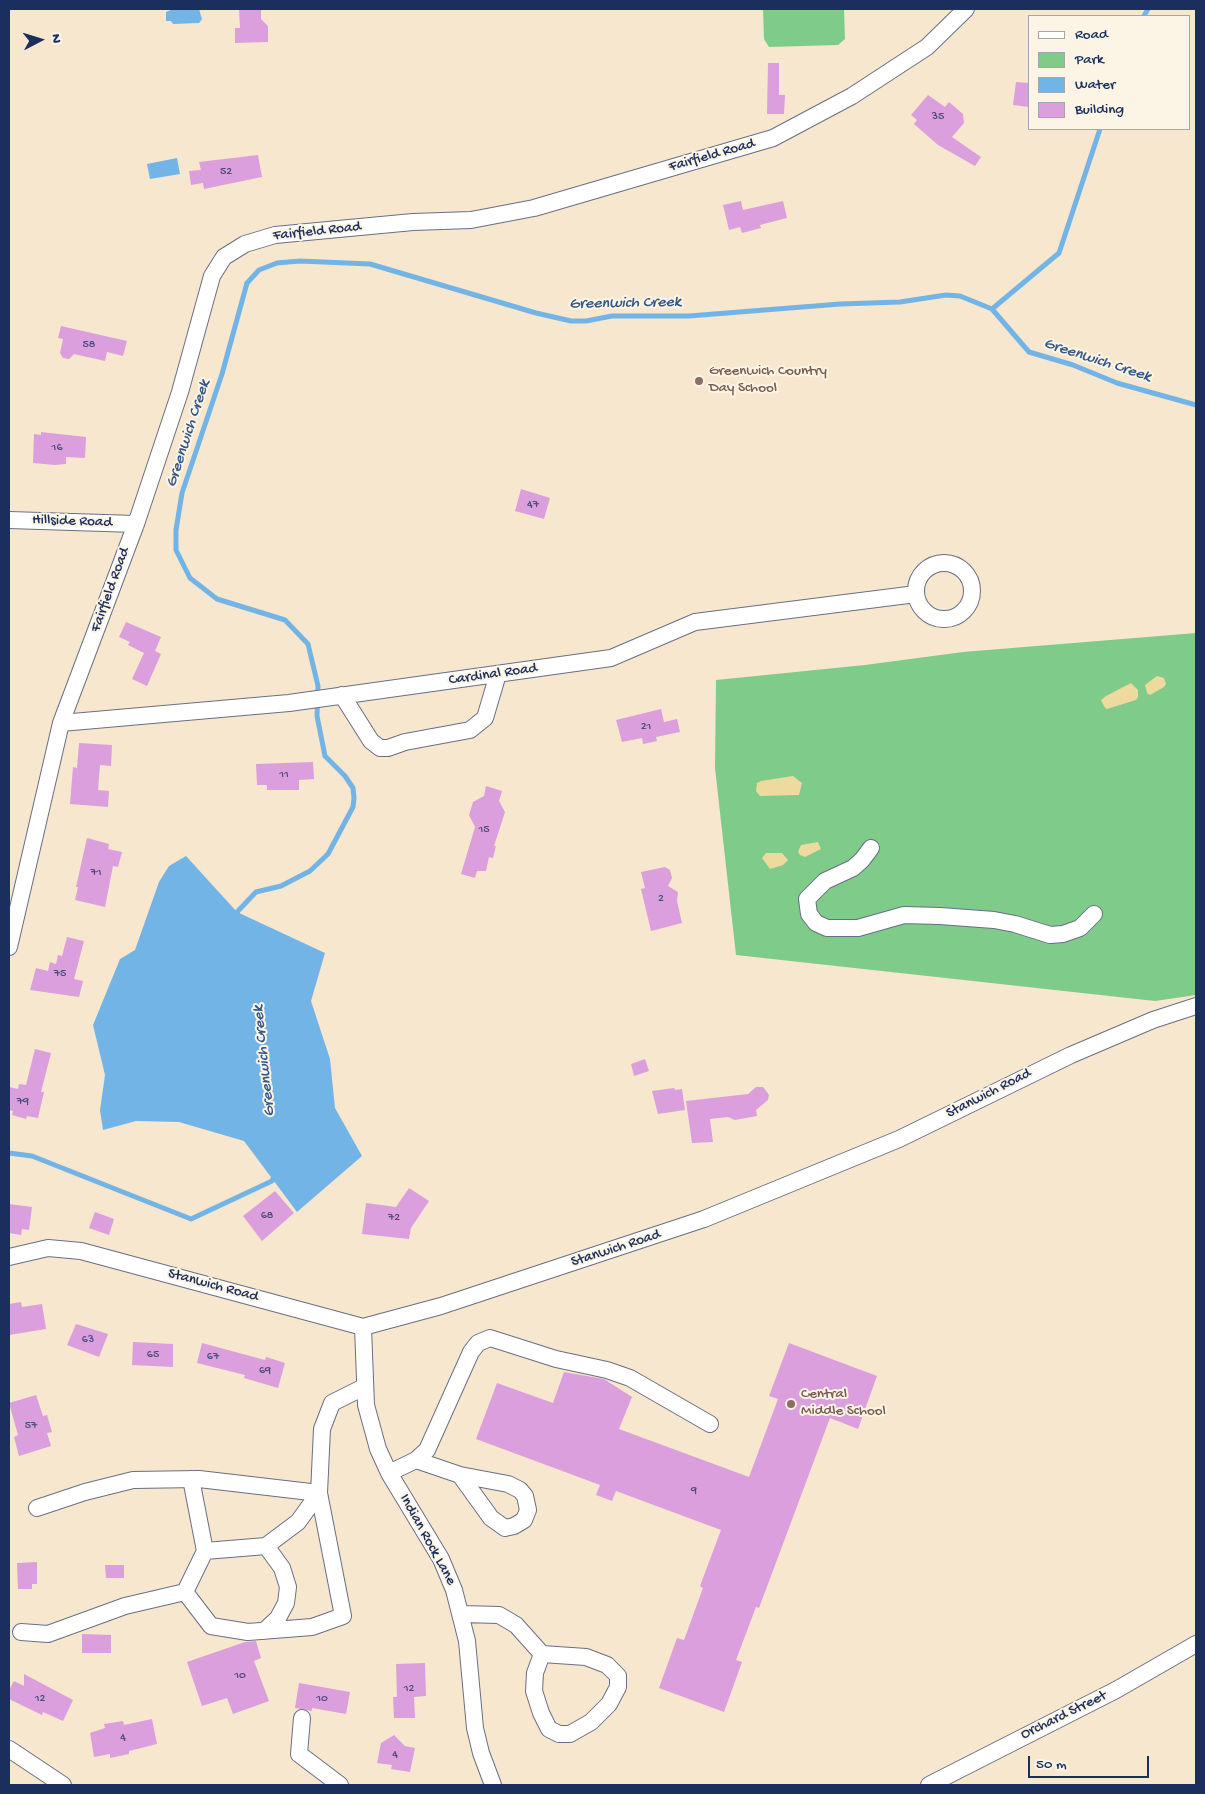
<!DOCTYPE html>
<html>
<head>
<meta charset="utf-8">
<style>
  body { margin:0 }
  #map { position:relative; width:1205px; height:1794px; overflow:hidden; background:#f7e7ce; font-family:"Gochi Hand",sans-serif }
  canvas { display:block }
  .frame { position:absolute; inset:0; border:10px solid #1b2f5e; pointer-events:none }
  .legend { position:absolute; left:1028px; top:15px; width:162px; height:115px; box-sizing:border-box; background:#fcf5e5; border:1px solid #a2a6af; margin:0; padding:6px 9px; list-style:none; font-size:15px; color:#1b2f5e }
  .legend li { display:flex; align-items:center; gap:10px; height:25px }
  .legend b { width:25px; border:1px solid #a2a6af }
  .north { position:absolute; left:15px; top:15px; width:50px; height:50px; -webkit-text-stroke:4px #fcf5e5; paint-order:stroke; rotate:85deg; font-size:14px; font-weight:700; line-height:20px; text-align:center; color:#1b2f5e }
  .north::after { content:''; display:block; margin:auto; width:18px; height:22px; background:#1b2f5e; clip-path:polygon(50% 0,100% 100%,50% 72%,0 100%) }
  .scale { position:absolute; left:1028px; top:1756px; width:121px; height:22px; box-sizing:border-box; border:2px solid #1b2f5e; border-top:0; padding-left:6px; font-size:15px; line-height:18px; white-space:nowrap; color:#1b2f5e; -webkit-text-stroke:4px #fcf5e5; paint-order:stroke }
</style>
</head>
<body>
<div id="map">
<canvas width="1205" height="1794"></canvas>
<div class="frame"></div>
<ul class="legend">
<li><b style="height:6px;background:#fff"></b>Road</li>
<li><b style="height:14px;background:#7fcb89"></b>Park</li>
<li><b style="height:14px;background:#73b4e7"></b>Water</li>
<li><b style="height:14px;background:#db9fdd"></b>Building</li>
</ul>
<div class="north">N</div>
<div class="scale">50 m</div>
</div>
<script>
const context = document.querySelector('canvas').getContext('2d');
context.lineJoin = 'round';
function fill(path, color) {
  context.fillStyle = color;
  context.fill(path, 'evenodd');
}
function shape(rows) {
  const path = new Path2D();
  for (const r of rows) {
    if (r.length === 3) {
      path.moveTo(r[0] + r[2], r[1]);
      path.arc(r[0], r[1], r[2], 0, 2 * Math.PI);
      continue;
    }
    path.moveTo(r[0], r[1]);
    for (let i = 2; i < r.length; i += 2) path.lineTo(r[i], r[i + 1]);
  }
  return path;
}
function stroke(path, color, width, dash) {
  context.strokeStyle = color;
  context.lineWidth = width;
  context.lineCap = dash ? 'butt' : 'round';
  context.setLineDash(dash || []);
  context.stroke(path);
}
function label(font, color, halo, rows, align = 'center') {
  context.font = font + ' "Gochi Hand",sans-serif';
  context.lineWidth = 4;
  context.setLineDash([]);
  context.textBaseline = 'middle';
  context.strokeStyle = halo;
  context.fillStyle = color;
  for (const [text, x, y, turn = 0] of rows) {
    context.save();
    context.translate(x, y);
    context.rotate((+turn || 0) * Math.PI / 180);
    context.textAlign = isNaN(turn) ? turn : align;
    if (halo) context.strokeText(text, 0, 0);
    context.fillText(text, 0, 0);
    context.restore();
  }
}
fill(shape([
  [763,9,844,9,845,39,838,45,769,47,764,39],
  [1196,633,1196,995,1155,1001,736,955,715,768,716,680,865,665,963,652]
]), '#7fcb89');
fill(shape([
  [1157,676,1164,678,1166,684,1164,687,1150,695,1147,693,1145,685],
  [1131,683,1138,690,1138,697,1136,700,1107,709,1105,708,1101,700,1106,696],
  [793,776,802,783,799,795,760,796,756,791,757,783,761,781],
  [818,842,821,849,805,857,800,855,798,852,801,845],
  [766,853,782,853,788,860,783,865,770,869,762,858]
]), '#eeda9e');
fill(shape([
  [173,9,199,9,202,19,199,23,173,24,171,21,166,21,166,12],
  [177,158,180,174,150,179,147,164],
  [186,856,237,912,325,953,311,1001,330,1059,335,1108,362,1156,297,1212,244,1141,179,1122,136,1121,103,1130,100,1110,105,1075,93,1025,120,959,135,950,159,882,169,866]
]), '#73b4e7');
stroke(shape([
  [1144,16,1148,9],
  [992,309,1059,253,1100,129],
  [238,917,237,912,256,892,281,886,310,871,328,854,353,807,354,798,353,788,345,776,325,756,317,716,318,686,308,644,285,620,217,599,190,578,176,550,176,530,182,493,222,374,247,283,259,270,277,263,300,261,370,264,536,313,571,321,586,321,612,316,689,316,840,304,900,302,946,295,960,296,992,309,1029,352,1073,365,1117,383,1196,405],
  [9,1153,32,1156,191,1219,272,1181,274,1176]
]), '#73b4e7', 5);
fill(shape([
  [239,9,261,9,261,19,268,26,268,42,235,43,235,28,240,28],
  [768,63,779,63,779,95,785,95,784,114,767,114],
  [1016,82,1029,83,1029,107,1013,105],
  [928,95,945,107,949,102,963,114,964,123,952,137,981,157,975,166,938,145,914,124,917,120,911,115],
  [258,155,262,177,204,189,203,183,191,185,189,171,201,170,199,162],
  [741,201,743,210,783,201,787,218,760,225,761,228,742,233,740,227,729,230,723,205],
  [61,326,127,341,123,356,107,352,105,361,74,354,69,359,63,358,60,353,63,339,58,338],
  [41,432,86,437,85,458,66,457,66,464,55,465,33,463,34,434,41,435],
  [521,489,550,498,544,519,515,511],
  [126,622,161,637,155,651,161,654,147,686,132,679,144,653,128,645,130,642,119,637],
  [661,709,664,722,677,719,680,732,656,737,657,741,643,744,642,738,622,742,616,720],
  [79,743,112,745,111,766,100,765,98,790,109,791,108,807,70,804,73,767,77,768],
  [313,762,314,779,299,780,299,790,267,790,267,785,257,785,256,764],
  [486,786,502,791,499,801,505,812,494,846,496,846,493,858,489,857,486,871,477,871,475,878,461,874,475,827,469,815,473,802,484,796],
  [87,838,109,844,108,849,122,852,118,867,113,866,105,907,75,900,78,887,76,887],
  [665,867,670,870,672,878,668,886,678,892,677,901,682,923,651,931,641,889,645,888,641,872],
  [67,937,84,941,74,979,83,981,79,997,30,990,36,968,48,971,50,962,56,964,58,955,62,956],
  [35,1049,51,1053,41,1092,44,1092,38,1118,27,1116,26,1119,12,1115,13,1111,9,1110,9,1087,18,1089,19,1084,26,1085],
  [645,1059,649,1071,634,1076,631,1064],
  [756,1087,763,1087,769,1095,768,1100,756,1110,757,1116,735,1120,728,1117,710,1119,713,1142,692,1143,686,1101,748,1094],
  [674,1088,675,1090,682,1089,685,1110,658,1114,652,1091],
  [409,1188,429,1201,411,1228,409,1239,362,1234,366,1203,396,1207],
  [275,1191,294,1213,262,1241,243,1216],
  [9,1204,32,1207,29,1230,22,1229,21,1235,9,1233],
  [95,1212,114,1219,109,1235,89,1228],
  [21,1302,22,1307,42,1304,46,1329,9,1335,9,1304],
  [76,1324,108,1334,99,1357,67,1345],
  [133,1342,173,1344,173,1367,132,1365],
  [202,1343,265,1360,266,1357,285,1363,278,1388,244,1378,245,1375,197,1363],
  [789,1343,877,1376,858,1429,830,1418,759,1608,756,1607,736,1660,742,1662,724,1712,659,1688,677,1638,684,1640,703,1588,700,1586,721,1530,616,1491,612,1501,596,1495,600,1485,476,1439,497,1383,553,1403,564,1372,604,1379,632,1397,619,1429,749,1477,778,1399,769,1396],
  [36,1395,43,1416,47,1415,52,1432,47,1433,51,1446,19,1456,14,1437,18,1435,9,1403],
  [37,1562,37,1584,32,1584,32,1589,18,1589,17,1563],
  [105,1565,124,1565,124,1578,106,1578],
  [82,1634,111,1635,111,1653,82,1653],
  [256,1641,261,1658,254,1661,269,1701,233,1714,227,1698,202,1706,187,1662,245,1642],
  [425,1663,426,1696,414,1697,415,1718,394,1718,393,1697,397,1697,396,1664],
  [24,1674,73,1700,63,1721,43,1712,42,1715,9,1699,9,1690,14,1681,24,1686],
  [299,1683,350,1692,346,1714,312,1708,312,1711,295,1708],
  [152,1719,157,1744,129,1751,129,1754,110,1758,110,1754,94,1757,90,1733,105,1728,104,1724,123,1721,124,1725],
  [394,1735,405,1746,415,1748,410,1772,391,1769,392,1765,377,1763,381,1743]
]), '#db9fdd');
const minor = shape([
  [9,520,136,524],
  [944,591,28],
  [342,695,371,741,380,748,388,748,405,742,470,730,485,718,498,674],
  [61,723,289,703,611,658,695,622,916,594],
  [871,848,862,860,853,868,825,881,807,899,809,914,816,923,827,928,858,928,904,915,940,916,994,920,1015,924,1050,935,1063,934,1080,928,1094,914],
  [9,947,61,723,136,524,180,392,212,276,224,257,245,244,275,235,413,222,471,220,534,208,773,138,852,96,927,47,966,9],
  [9,1257,48,1248,81,1251,363,1327,441,1306,704,1219,899,1139,1071,1055,1153,1020,1196,1006],
  [363,1327,366,1405,378,1449,389,1473,441,1559,454,1590,467,1641,475,1728,481,1753,493,1785],
  [416,1460,460,1475,491,1518,505,1528,514,1526,524,1520,528,1510,525,1496,520,1490,508,1484,460,1475],
  [389,1473,416,1460,427,1450,471,1352,478,1343,490,1338,556,1359,607,1370,630,1378,710,1424],
  [191,1479,205,1551],
  [37,1508,85,1492,133,1480,199,1479,319,1493,343,1616,312,1627,248,1632,211,1626,185,1592],
  [462,1614,499,1615,516,1625,542,1654,586,1657,607,1665,618,1676,618,1687,609,1704,591,1722,570,1734,559,1734,549,1729,541,1713,534,1691,535,1673,542,1654],
  [264,1631,278,1618,286,1603,288,1587,282,1568,266,1546],
  [21,1632,48,1634,125,1606,185,1592,205,1551,266,1546,298,1522,319,1493,322,1429,332,1403,364,1387],
  [302,1718,299,1754,340,1785],
  [9,1749,63,1785],
  [929,1785,1116,1690,1196,1644]
]);
stroke(minor, '#686f85', 18);
stroke(minor, '#fff', 16);
for (const [x, y, r, color] of [
  [699,381,5,"#8d6e63"],
  [791,1404,5,"#8d6e63"]
]) {
  const dot = new Path2D();
  dot.arc(x, y, r, 0, 2 * Math.PI);
  context.fillStyle = color;
  context.fill(dot);
  stroke(dot, '#fcf5e5', 2);
}
label('12px', '#4b4b7e', null, [
  ["35",938,117],
  ["52",226,172],
  ["58",89,345],
  ["16",57,448],
  ["47",533,505],
  ["21",646,727],
  ["11",284,775],
  ["15",484,830],
  ["71",96,873],
  ["2",661,899],
  ["75",60,974],
  ["79",23,1102],
  ["68",267,1216],
  ["72",394,1218],
  ["63",88,1340],
  ["65",153,1355],
  ["67",213,1357],
  ["69",265,1371],
  ["57",31,1426],
  ["9",694,1491],
  ["10",240,1676],
  ["12",409,1689],
  ["12",40,1699],
  ["10",322,1699],
  ["4",123,1738],
  ["4",395,1755]
]);
label('15px', '#1b2f5e', '#fcf5e5', [
  ["Fairfield Road",712,156,-16],
  ["Fairfield Road",317,232,-6],
  ["Hillside Road",72,522,2],
  ["Fairfield Road",111,590,-70],
  ["Cardinal Road",493,675,-8],
  ["Stanwich Road",989,1094,-27],
  ["Stanwich Road",616,1249,-18],
  ["Stanwich Road",213,1286,15],
  ["Indian Rock Lane",427,1540,61],
  ["Orchard Street",1064,1716,-26]
]);
label('15px', '#785e54', '#fcf5e5', [
  ["Greenwich Country",709,372],
  ["Day School",709,389],
  ["Central",801,1395],
  ["Middle School",801,1412]
], 'left');
label('italic 16px', '#355787', '#fcf5e5', [
  ["Greenwich Creek",625,304,-1],
  ["Greenwich Creek",1097,361,18],
  ["Greenwich Creek",189,434,-72],
  ["Greenwich Creek",265,1061,-96]
]);
</script>
</body>
</html>
